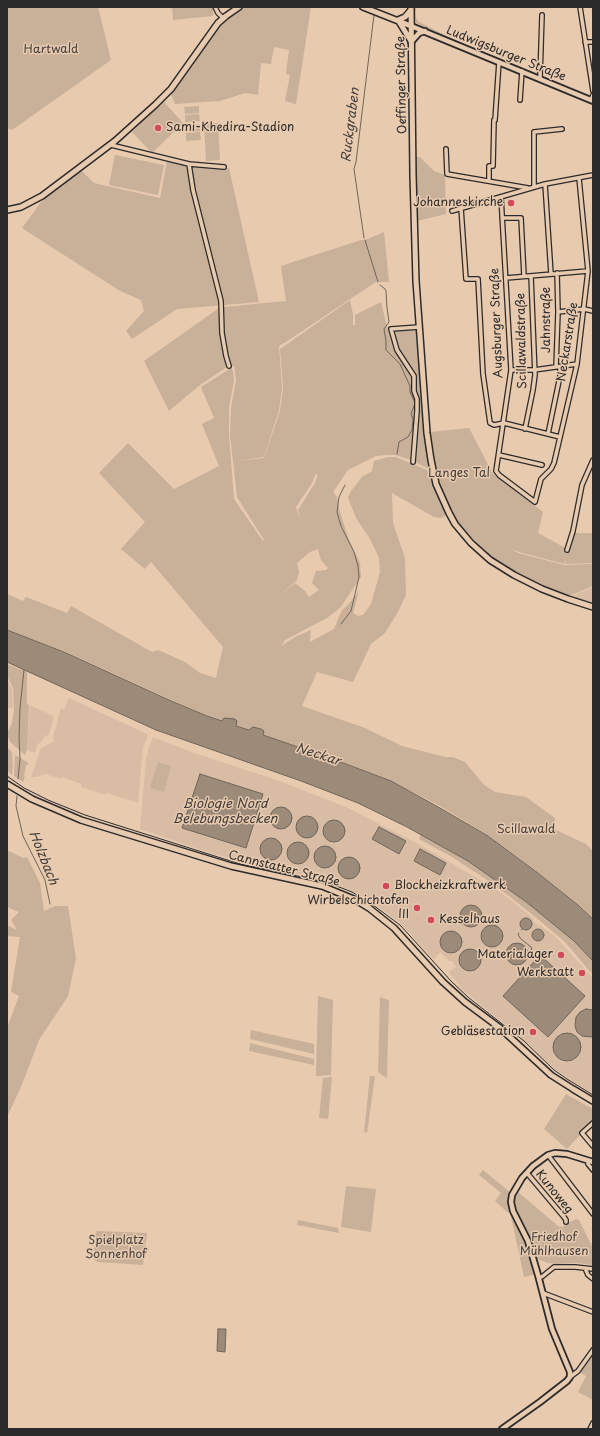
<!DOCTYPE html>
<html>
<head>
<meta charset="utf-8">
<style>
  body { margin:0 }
  #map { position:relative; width:600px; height:1436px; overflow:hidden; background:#e8caaf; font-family:"Playpen Sans",sans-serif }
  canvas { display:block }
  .frame { position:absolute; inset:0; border:8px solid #2b2b2b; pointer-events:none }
</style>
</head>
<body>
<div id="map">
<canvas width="600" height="1436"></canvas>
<div class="frame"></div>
</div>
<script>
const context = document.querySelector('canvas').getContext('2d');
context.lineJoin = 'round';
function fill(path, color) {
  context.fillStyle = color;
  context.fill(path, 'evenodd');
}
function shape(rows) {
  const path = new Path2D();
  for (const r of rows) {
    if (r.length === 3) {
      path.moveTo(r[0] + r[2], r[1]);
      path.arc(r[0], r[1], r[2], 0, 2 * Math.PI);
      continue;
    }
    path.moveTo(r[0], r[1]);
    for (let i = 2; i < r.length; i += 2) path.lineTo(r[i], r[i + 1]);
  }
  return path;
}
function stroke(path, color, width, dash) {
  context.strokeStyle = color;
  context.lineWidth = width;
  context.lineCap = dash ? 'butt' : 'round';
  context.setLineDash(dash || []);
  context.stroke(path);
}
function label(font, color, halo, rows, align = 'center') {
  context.font = font + ' "Playpen Sans",sans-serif';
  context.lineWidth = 3;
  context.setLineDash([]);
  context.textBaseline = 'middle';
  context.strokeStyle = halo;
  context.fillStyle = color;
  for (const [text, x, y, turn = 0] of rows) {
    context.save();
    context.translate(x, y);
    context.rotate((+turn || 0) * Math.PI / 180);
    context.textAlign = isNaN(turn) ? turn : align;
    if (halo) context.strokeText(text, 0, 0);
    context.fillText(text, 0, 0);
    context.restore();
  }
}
fill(shape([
  [593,587,593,604,570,597],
  [7,678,12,690,13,708,7,708],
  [69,698,147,734,148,736,143,748,138,803,107,793,106,795,81,787,81,784,62,777,61,779,46,774,36,777,31,777,41,748,51,743,53,743,54,740,53,737,61,708,64,709],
  [30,705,53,716,54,719,48,736,45,735,43,740,38,744,35,753,27,750],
  [153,737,194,753,277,780,346,807,420,845,489,885,503,894,534,919,533,921,539,926,540,925,556,937,593,978,593,1094,554,1069,530,1045,464,991,448,972,456,967,452,961,449,961,440,952,434,960,399,922,369,900,346,888,318,878,249,864,204,851,140,829,146,760,149,747]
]), '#d8bda4');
fill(shape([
  [7,7,98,7,111,60,12,130,7,128],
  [172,7,213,7,213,16,173,20],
  [245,7,311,7,296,104,285,101,290,75,286,74,289,50,274,47,271,64,261,63,258,95,245,93,220,101,175,104,171,94,225,20],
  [413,7,416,7,416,18,419,22,459,42,457,43,416,23,414,19],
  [164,102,183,123,152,153,132,132],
  [199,106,199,113,185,114,184,107],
  [199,114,200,121,185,122,185,115],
  [204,123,218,123,220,160,206,161],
  [200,124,200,131,186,132,185,125],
  [200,132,201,140,186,141,186,133],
  [115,155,164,165,158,195,109,185],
  [416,157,420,157,434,171,445,175,446,214,417,221],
  [167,161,191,166,229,168,259,302,177,309,132,339,126,331,144,311,141,300,120,291,22,228,44,198,81,170,94,183,160,198],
  [384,232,389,282,376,282,350,299,289,340,279,346,282,388,279,410,264,457,236,461,264,458,280,411,283,388,280,349,350,300,353,314,353,325,355,325,355,315,381,302,387,327,392,330,416,330,429,469,413,461,396,455,386,455,376,456,348,470,333,492,337,497,340,512,349,540,360,563,361,577,340,608,327,618,285,640,281,646,295,637,311,630,310,642,334,629,342,610,348,605,359,591,353,613,358,616,363,615,371,604,380,572,379,558,370,539,356,518,349,500,348,497,351,491,362,477,372,471,374,461,388,457,396,457,429,471,433,484,446,515,441,518,434,517,392,493,393,523,405,558,406,595,398,612,385,633,371,644,353,682,317,672,302,706,365,728,402,746,445,757,453,757,465,762,484,785,495,792,526,797,555,818,554,829,586,844,593,851,593,918,579,905,538,872,489,836,440,806,391,781,331,758,206,715,169,699,64,651,7,630,7,594,23,601,26,597,67,613,71,606,152,652,158,650,185,662,200,673,216,678,223,647,151,562,145,569,121,549,145,522,99,473,128,443,174,489,219,466,202,424,214,418,201,387,231,368,233,371,234,380,229,408,229,435,234,499,263,541,264,540,237,497,230,435,231,408,236,380,234,366,227,367,200,385,169,411,144,361,219,308,224,307,286,301,281,266,361,240,365,240],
  [318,474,315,483,298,510,301,521,298,532,301,521,296,507,312,483,315,475],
  [318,549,321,560,328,568,326,570,316,571,312,583,319,590,309,597,305,591,295,583,279,596,297,580,299,572,297,563,310,552],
  [469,428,493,474,543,512,538,533,569,550,574,533,593,533,593,563,565,564,566,559,564,564,519,552,512,549,518,553,564,565,593,564,593,586,569,596,529,580,492,558,458,523,451,512,438,483,433,460,430,432],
  [7,664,27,672,27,704,29,705,27,750,25,755,10,742,7,733,12,723,14,709,13,688,7,676],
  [7,747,12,752,13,765,12,775,7,770],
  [15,755,27,762,29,765,26,765,24,776,25,777,23,782,14,776],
  [158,762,171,766,164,792,150,788],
  [421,834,468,861,525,901,574,941,593,961,593,975,565,942,539,920,509,896,484,878,452,857,419,839],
  [7,850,23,858,27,857,40,883,44,911,55,906,68,906,76,958,68,996,39,1040,21,1087,7,1117,7,1028,19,996,11,992,20,937,7,936,7,925,17,930,11,920,19,912,7,907],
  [318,996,333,1000,331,1075,316,1076],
  [380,997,389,1000,387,1078,378,1072],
  [251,1030,314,1044,314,1054,250,1039],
  [250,1043,314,1059,314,1065,249,1051],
  [370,1076,375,1076,367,1133,364,1132],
  [332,1077,328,1119,319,1118,323,1078],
  [566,1094,593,1109,593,1121,567,1149,544,1129],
  [483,1170,511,1193,509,1199,510,1210,525,1239,536,1274,524,1277,510,1212,507,1212,495,1201,501,1193,479,1175],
  [346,1186,376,1189,371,1232,341,1227],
  [517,1191,558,1226,563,1227,566,1224,576,1219,579,1220,593,1248,593,1254,592,1254,593,1265,576,1263,558,1264,548,1263,535,1258,513,1210,513,1202],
  [298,1220,338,1228,339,1233,297,1225],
  [96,1231,147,1233,143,1265,97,1262,93,1258],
  [593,1352,593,1400,578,1392,586,1376,579,1372]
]), '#c9b099');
const water = shape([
  [7,630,64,652,169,700,207,716,222,721,224,718,235,719,237,721,236,726,249,730,253,727,261,729,264,731,263,735,330,758,391,781,440,808,488,836,538,873,578,905,593,919,593,961,574,941,525,901,468,861,407,827,358,803,301,781,156,730,7,662,7,630],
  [200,774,263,794,246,848,182,828,200,774],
  [281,818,11],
  [307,827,11],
  [334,831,11],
  [379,827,406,841,399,854,372,839,379,827],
  [271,849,11],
  [298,853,11],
  [325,857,11],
  [420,849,446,863,440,875,414,861,420,849],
  [349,868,11],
  [471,916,11],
  [526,924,6],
  [492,936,11],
  [538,935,6],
  [451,942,11],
  [517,954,11],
  [470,960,11],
  [540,955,585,996,548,1037,503,996,540,955],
  [586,1009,593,1010,593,1036,591,1037,582,1036,577,1032,575,1026,576,1017,580,1012,586,1009],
  [567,1047,14],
  [218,1329,226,1329,225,1352,217,1351,218,1329]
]);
fill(water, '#9d8b7a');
stroke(water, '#6f655a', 1);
stroke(shape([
  [374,7,374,9],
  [364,238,354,169,356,162,374,15],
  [365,240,378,282],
  [380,285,385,289,386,291,387,308,389,322,384,329,386,341,386,350,400,364,410,386,410,392,415,403,411,414,413,419,412,430,408,437,399,442,397,454],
  [341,624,351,611,359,577,358,566,354,552,341,526,337,512,339,497,345,485],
  [18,779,20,759,19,738,20,708,24,670],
  [17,796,16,806,23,836,45,880,50,904],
  [521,930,523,928],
  [519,933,518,934,520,938,531,947,532,949,530,951]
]), '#6f655a', 1);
const minor = shape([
  [215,7,218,13,223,18],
  [580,7,593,91],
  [585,42,593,42],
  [540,78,542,15],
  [520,100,522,71],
  [591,100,593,95],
  [495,120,499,62],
  [111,145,189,164,224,167],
  [446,149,447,174,528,188],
  [189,164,193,190,221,301,222,333,226,356,229,366],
  [489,181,489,166,493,166,494,120],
  [545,184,551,274],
  [534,187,534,132,562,129],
  [501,197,511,370,496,471,499,475,535,502,541,479,551,469,554,463,577,364,588,271,579,178],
  [461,208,466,279,478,279,483,374,490,423,494,425,504,423,560,437],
  [452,211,545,184,593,175],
  [502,218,521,218,524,276],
  [506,278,588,271],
  [558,312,584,309,593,311],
  [556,367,558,312,557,273],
  [511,370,534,370,577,364],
  [525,429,533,390,535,375,531,276],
  [548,434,560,376,560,367],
  [499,455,542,465],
  [413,462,417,411,417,399,414,391,414,376,397,350,391,329,419,327],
  [567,550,573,531,582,485,593,460],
  [593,1123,582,1133,593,1146],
  [548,1155,593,1214],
  [588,1160,588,1164,593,1170],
  [527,1173,564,1217,566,1220,566,1222],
  [585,1268,588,1275,593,1279],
  [539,1278,543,1276,554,1267,575,1267,593,1269],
  [543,1293,593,1312],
  [570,1377,578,1371,593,1350],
  [590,1429,593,1423]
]);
const tertiary = shape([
  [411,26,593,101],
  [411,42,419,33,425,31],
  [502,1429,540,1402,567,1381,570,1377,570,1372,552,1329,538,1275,528,1241,513,1211,511,1202,512,1195,522,1178,533,1166,548,1155,555,1153,567,1154,593,1162]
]);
const secondary = shape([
  [363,7,411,26],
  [411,7,413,175,416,281,427,433,431,460,436,484,449,513,455,524,471,543,490,560,514,575,542,589,568,599,593,607],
  [398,20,411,41],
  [398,20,405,17,411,10],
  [7,210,21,207,42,196,115,141,155,105,171,89,218,23,226,16,239,7],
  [7,784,32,799,81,820,231,866,322,886,356,900,369,908,394,928,443,982,465,1002,500,1028,551,1075,573,1089,593,1101]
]);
stroke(minor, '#2b2b2b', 6);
stroke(tertiary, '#2b2b2b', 8);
stroke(secondary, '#2b2b2b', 8);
stroke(minor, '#e8caaf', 3.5);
stroke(tertiary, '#e8caaf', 4.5);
stroke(secondary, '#e8caaf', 5);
stroke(shape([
  [7,776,24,788,48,800,85,815,240,864,312,879,334,885,352,892,369,902,400,925,451,981,469,998,524,1041,554,1070,567,1079,593,1095]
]), '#2b2b2b', 1);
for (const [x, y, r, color] of [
  [158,128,4,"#d1495b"],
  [511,203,4,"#d1495b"],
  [386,886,4,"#d1495b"],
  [417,908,4,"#d1495b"],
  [431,920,4,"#d1495b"],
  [561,955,4,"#d1495b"],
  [582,973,4,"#d1495b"],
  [533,1032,4,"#d1495b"]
]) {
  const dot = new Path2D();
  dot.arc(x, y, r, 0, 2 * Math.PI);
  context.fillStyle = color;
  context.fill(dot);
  stroke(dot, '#e8caaf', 1.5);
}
label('12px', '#433f3c', '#e8caaf', [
  ["Hartwald",51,50],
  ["Langes Tal",459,474],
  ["Scillawald",526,830],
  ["Friedhof",554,1238],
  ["Mühlhausen",554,1252],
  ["Spielplatz",116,1241],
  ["Sonnenhof",116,1255]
]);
label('12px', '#2b2b2b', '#e8caaf', [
  ["Ludwigsburger Straße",506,54,22],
  ["Oeffinger Straße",402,85,-91],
  ["Jahnstraße",547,320,-90],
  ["Augsburger Straße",497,323,-92],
  ["Scillawaldstraße",522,341,-91],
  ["Neckarstraße",568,342,-81],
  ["Cannstatter Straße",284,869,14],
  ["Kunoweg",554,1192,51]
]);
label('12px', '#2b2b2b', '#e8caaf', [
  ["Sami-Khedira-Stadion",166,128,"left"],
  ["Johanneskirche",503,203],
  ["Blockheizkraftwerk",394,886,"left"],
  ["Wirbelschichtofen",409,901],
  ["III",409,915],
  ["Kesselhaus",439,920,"left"],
  ["Materialager",553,955],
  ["Werkstatt",574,973],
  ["Gebläsestation",525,1032]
], 'right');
label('italic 13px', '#423e3b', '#e8caaf', [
  ["Ruckgraben",351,125,-83],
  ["Neckar",318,755,18],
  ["Biologie Nord",225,804],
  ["Belebungsbecken",225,819],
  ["Holzbach",43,858,68]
]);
</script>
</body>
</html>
